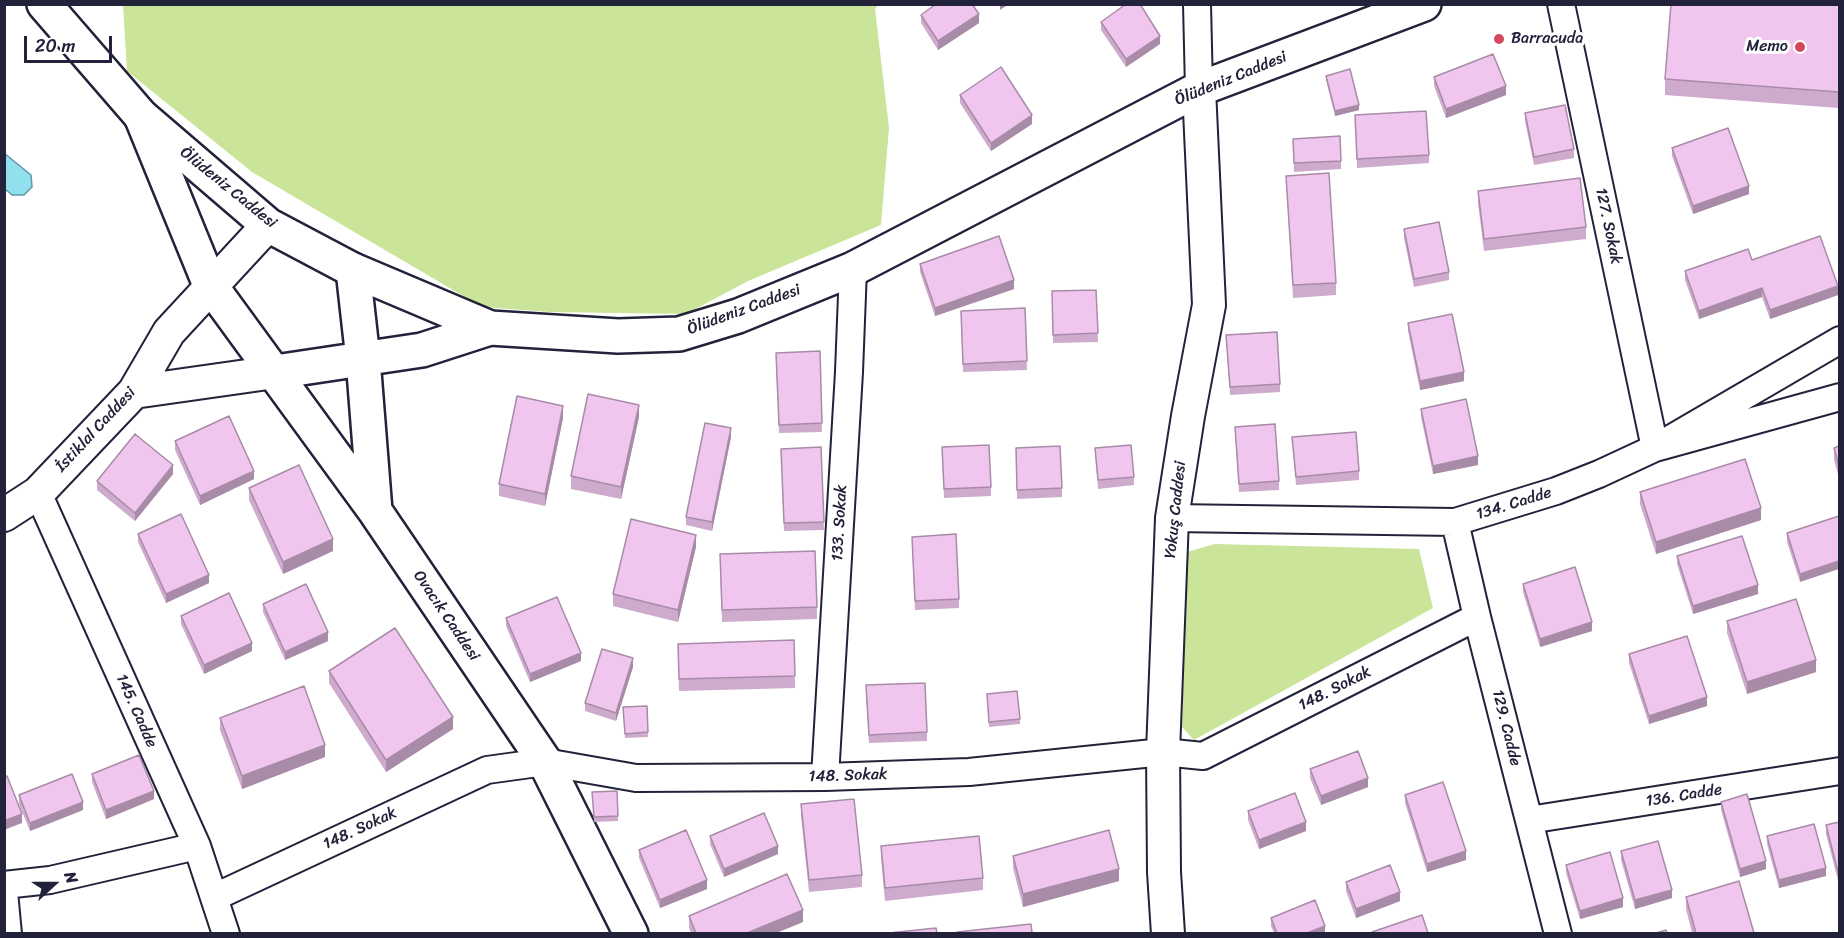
<!DOCTYPE html>
<html>
<head>
<meta charset="utf-8">
<style>
  body { margin:0 }
  #map { position:relative; width:1844px; height:938px; overflow:hidden; background:#fff; font-family:Sriracha,sans-serif }
  canvas { display:block }
  .frame { position:absolute; inset:0; border:6px solid #22223b; pointer-events:none }
  .north { position:absolute; left:24px; top:854px; width:60px; height:60px; -webkit-text-stroke:4px #fff; paint-order:stroke; rotate:69deg; font-size:16px; font-weight:700; line-height:24px; text-align:center; color:#22223b }
  .north::after { content:''; display:block; margin:auto; width:21px; height:27px; background:#22223b; clip-path:polygon(50% 0,100% 100%,50% 72%,0 100%) }
  .scale { position:absolute; left:24px; top:36px; width:88px; height:27px; box-sizing:border-box; border:3px solid #22223b; border-top:0; padding-left:8px; font-size:18px; line-height:21px; white-space:nowrap; color:#22223b; -webkit-text-stroke:4px #fff; paint-order:stroke }
</style>
</head>
<body>
<div id="map">
<canvas width="1844" height="938"></canvas>
<div class="frame"></div>
<div class="north">N</div>
<div class="scale">20 m</div>
</div>
<script>
const context = document.querySelector('canvas').getContext('2d');
context.lineJoin = 'round';
function fill(path, color) {
  context.fillStyle = color;
  context.fill(path, 'evenodd');
}
function shape(rows) {
  const path = new Path2D();
  for (const r of rows) {
    path.moveTo(r[0], r[1]);
    for (let i = 2; i < r.length; i += 2) path.lineTo(r[i], r[i + 1]);
  }
  return path;
}
function stroke(path, color, width, dash) {
  context.strokeStyle = color;
  context.lineWidth = width;
  context.lineCap = dash ? 'butt' : 'round';
  context.setLineDash(dash || []);
  context.stroke(path);
}
function label(font, color, halo, rows, align = 'center') {
  context.font = font + ' Sriracha,sans-serif';
  context.lineWidth = 6;
  context.setLineDash([]);
  context.textBaseline = 'middle';
  context.strokeStyle = halo;
  context.fillStyle = color;
  for (const [text, x, y, turn = 0] of rows) {
    context.save();
    context.translate(x, y);
    context.rotate((+turn || 0) * Math.PI / 180);
    context.textAlign = isNaN(turn) ? turn : align;
    if (halo) context.strokeText(text, 0, 0);
    context.fillText(text, 0, 0);
    context.restore();
  }
}
fill(shape([
  [123,5,878,5,875,9,889,128,881,225,748,281,686,314,550,312,482,307,252,172,127,71],
  [1215,544,1419,549,1433,608,1194,740,1182,727,1187,552]
]), '#cae49a');
const water = shape([
  [4,153,31,175,32,187,24,195,12,195,5,189,4,153]
]);
fill(water, '#90e0ed');
stroke(water, '#6494a6', 1.5);
const minor = shape([
  [1197,4,1199,89],
  [1561,4,1655,448,1840,340],
  [38,493,197,846,226,934],
  [1172,518,1455,522,1556,491,1599,474,1655,448,1840,397],
  [1455,522,1477,617,1558,934],
  [825,777,849,372,853,269],
  [1529,820,1840,771],
  [4,885,50,880,197,846],
  [4,892,8,934],
  [215,897,487,770,545,762,636,778,825,777,969,772,1163,752,1203,756,1477,617]
]);
const tertiary = shape([
  [134,392,275,372],
  [4,515,38,493,134,392,169,332,268,225],
  [1168,934,1164,872,1163,752,1172,518,1188,416,1209,305,1199,89]
]);
const secondary = shape([
  [141,116,210,285,375,511,545,762,631,934],
  [353,270,363,359,375,511],
  [275,372,422,350,490,328]
]);
const primary = shape([
  [44,4,141,116,268,225,353,270,490,328,618,336,679,334,738,316,853,269,1199,89,1424,4]
]);
stroke(minor, '#22223b', 30);
stroke(tertiary, '#22223b', 36);
stroke(secondary, '#22223b', 38);
stroke(primary, '#22223b', 38);
stroke(minor, '#fff', 26);
stroke(tertiary, '#fff', 32);
stroke(secondary, '#fff', 33);
stroke(primary, '#fff', 33);
fill(shape([
  [1839,4,1839,108,1665,95,1665,79],
  [921,15,979,23,938,50,921,23],
  [1101,22,1160,44,1126,67,1101,30],
  [1326,76,1359,110,1335,116,1326,80],
  [1434,77,1506,95,1446,118,1434,86],
  [960,95,1032,124,991,151,960,103],
  [1525,113,1574,149,1574,158,1534,165,1525,121],
  [1355,115,1429,155,1429,163,1357,168],
  [1293,139,1341,161,1341,169,1294,172],
  [1672,148,1749,194,1693,214,1672,156],
  [1286,176,1336,283,1336,295,1293,298],
  [1478,191,1586,227,1586,239,1484,251,1478,203],
  [1404,229,1449,272,1449,280,1414,287,1404,238],
  [1752,260,1838,295,1770,319,1762,297,1699,319,1685,280,1685,271],
  [920,264,1014,289,935,316,920,272],
  [1096,290,1098,342,1053,343,1052,291],
  [1025,308,1027,370,963,372,961,319],
  [1408,323,1464,381,1420,390,1408,331],
  [1226,335,1280,384,1280,392,1230,395],
  [820,351,822,432,779,433,776,361],
  [1421,409,1478,465,1433,474,1421,417],
  [639,417,621,499,571,489,571,476],
  [563,418,545,506,499,496,499,484],
  [1235,427,1279,481,1279,490,1239,492],
  [731,437,712,531,686,525,686,517],
  [1292,437,1359,471,1359,480,1296,485],
  [175,441,254,479,200,505,175,450],
  [1839,446,1839,478,1834,460,1834,448],
  [821,447,824,530,784,531,781,449],
  [1016,448,1062,488,1062,497,1017,499],
  [1095,448,1134,477,1134,485,1098,489],
  [942,456,991,487,991,496,944,498],
  [173,474,135,521,97,490,97,481],
  [249,488,333,551,283,574,249,500],
  [1640,492,1761,520,1656,554,1640,504],
  [1839,516,1800,582,1787,542,1787,533],
  [138,534,209,583,166,603,138,542],
  [912,545,959,599,959,608,915,610],
  [696,547,678,622,613,606,613,594],
  [1677,556,1758,594,1693,614,1677,564],
  [720,567,817,607,817,619,722,622],
  [1523,584,1592,631,1540,647,1523,592],
  [263,604,328,641,285,660,263,612],
  [181,616,252,651,204,674,181,624],
  [506,618,581,661,530,682,506,626],
  [1727,621,1816,672,1747,694,1727,633],
  [794,640,795,688,679,691,678,644],
  [1839,653,1839,668,1838,662,1838,654],
  [1629,654,1707,706,1649,724,1629,663],
  [633,667,616,721,585,711,585,703],
  [329,671,453,729,386,772,329,683],
  [866,694,927,732,927,741,869,743],
  [987,698,1020,719,1020,724,989,727],
  [647,706,648,737,625,738,623,707],
  [220,718,325,757,242,789,220,730],
  [1310,769,1368,787,1321,805,1310,778],
  [92,774,154,799,106,819,92,782],
  [617,791,618,821,594,822,592,792],
  [19,795,83,810,30,831,19,804],
  [1405,795,1466,860,1427,872,1405,803],
  [1721,802,1766,869,1740,877,1721,810],
  [801,804,862,875,862,887,809,892,801,816],
  [1248,811,1306,831,1259,849,1248,820],
  [1839,822,1839,884,1826,834,1826,825],
  [710,836,778,854,724,877,710,844],
  [1767,836,1826,876,1779,888,1767,844],
  [881,846,983,878,983,890,885,901,881,858],
  [639,850,707,889,660,908,639,858],
  [1621,851,1672,898,1635,909,1621,860],
  [1013,856,1119,881,1023,907,1013,868],
  [1566,865,1623,907,1580,919,1566,873],
  [1346,882,1400,901,1356,918,1346,891],
  [1686,897,1754,933,1692,933,1686,909],
  [689,916,803,922,776,933,691,933,689,928],
  [1271,918,1325,933,1274,933,1271,926]
]), '#ceaacd');
fill(shape([
  [1000,4,1009,4,1000,10],
  [979,14,979,23,938,50,938,41],
  [1160,36,1160,44,1126,67,1126,59],
  [1506,86,1506,95,1446,118,1446,109],
  [1359,105,1359,110,1335,116,1335,111],
  [1032,115,1032,124,991,151,991,143],
  [1749,186,1749,194,1693,214,1693,206],
  [1014,280,1014,289,935,316,935,308],
  [1838,286,1838,295,1770,319,1770,310],
  [1762,288,1762,297,1699,319,1699,311],
  [1464,372,1464,381,1420,390,1420,381],
  [639,405,639,417,621,499,621,487],
  [563,406,563,418,545,506,545,494],
  [731,428,731,437,712,531,712,522],
  [1478,456,1478,465,1433,474,1433,466],
  [173,465,173,474,135,521,135,513],
  [254,471,254,479,200,505,200,496],
  [1761,508,1761,520,1656,554,1656,542],
  [696,535,696,547,678,622,678,610],
  [333,539,333,551,283,574,283,562],
  [1839,561,1839,569,1800,582,1800,574],
  [209,575,209,583,166,603,166,594],
  [1758,585,1758,594,1693,614,1693,606],
  [1592,622,1592,631,1540,647,1540,639],
  [328,632,328,641,285,660,285,652],
  [252,643,252,651,204,674,204,665],
  [581,653,581,661,530,682,530,674],
  [633,658,633,667,616,721,616,713],
  [1816,660,1816,672,1747,694,1747,682],
  [1707,697,1707,706,1649,724,1649,716],
  [453,717,453,729,386,772,386,760],
  [325,745,325,757,242,789,242,776],
  [1368,778,1368,787,1321,805,1321,796],
  [154,791,154,799,106,819,106,810],
  [83,802,83,810,30,831,30,823],
  [22,814,22,823,4,830,4,821],
  [1306,822,1306,831,1259,849,1259,840],
  [778,846,778,854,724,877,724,869],
  [1466,851,1466,860,1427,872,1427,864],
  [1766,861,1766,869,1740,877,1740,869],
  [1826,868,1826,876,1779,888,1779,880],
  [1119,869,1119,881,1023,907,1023,894],
  [707,880,707,889,660,908,660,900],
  [1672,890,1672,898,1635,909,1635,900],
  [1400,892,1400,901,1356,918,1356,909],
  [1623,898,1623,907,1580,919,1580,911],
  [803,910,803,922,776,933,747,933],
  [1325,926,1325,933,1307,933]
]), '#a88ba7');
const building = shape([
  [936,4,972,4,979,14,938,41,921,15,936,4],
  [1126,4,1140,4,1160,36,1126,59,1101,22,1126,4],
  [1671,4,1839,4,1839,92,1665,79,1671,4],
  [1493,54,1506,86,1446,109,1434,77,1493,54],
  [1001,67,1032,115,991,143,960,95,1001,67],
  [1350,69,1359,105,1335,111,1326,76,1350,69],
  [1565,105,1574,149,1534,157,1525,113,1565,105],
  [1426,111,1429,155,1357,159,1355,115,1426,111],
  [1728,128,1749,186,1693,206,1672,148,1728,128],
  [1340,136,1341,161,1294,163,1293,139,1340,136],
  [1329,173,1336,283,1293,285,1286,176,1329,173],
  [1580,178,1586,227,1484,239,1478,191,1580,178],
  [1439,222,1449,272,1414,279,1404,229,1439,222],
  [999,236,1014,280,935,308,920,264,999,236],
  [1820,236,1838,286,1770,310,1762,288,1699,311,1685,271,1748,249,1752,260,1820,236],
  [1096,290,1098,333,1053,335,1052,291,1096,290],
  [1025,308,1027,361,963,364,961,311,1025,308],
  [1452,314,1464,372,1420,381,1408,323,1452,314],
  [1277,332,1280,384,1230,387,1226,335,1277,332],
  [820,351,822,423,779,425,776,353,820,351],
  [588,394,639,405,621,487,571,476,588,394],
  [517,396,563,406,545,494,499,484,517,396],
  [1466,399,1478,456,1433,466,1421,409,1466,399],
  [229,416,254,471,200,496,175,441,229,416],
  [705,423,731,428,712,522,686,517,705,423],
  [1275,424,1279,481,1239,484,1235,427,1275,424],
  [1356,432,1359,471,1296,477,1292,437,1356,432],
  [135,434,173,465,135,513,97,481,135,434],
  [989,445,991,487,944,489,942,447,989,445],
  [1131,445,1134,477,1098,480,1095,448,1131,445],
  [1060,446,1062,488,1017,490,1016,448,1060,446],
  [1839,446,1839,466,1834,448,1839,446],
  [821,447,824,522,784,523,781,449,821,447],
  [1745,459,1761,508,1656,542,1640,492,1745,459],
  [299,465,333,539,283,562,249,488,299,465],
  [181,514,209,575,166,594,138,534,181,514],
  [1839,516,1839,561,1800,574,1787,533,1839,516],
  [631,519,696,535,678,610,613,594,631,519],
  [956,534,959,599,915,601,912,537,956,534],
  [1742,536,1758,585,1693,606,1677,556,1742,536],
  [815,551,817,607,722,610,720,554,815,551],
  [1575,567,1592,622,1540,639,1523,584,1575,567],
  [306,584,328,632,285,652,263,604,306,584],
  [229,593,252,643,204,665,181,616,229,593],
  [557,597,581,653,530,674,506,618,557,597],
  [1796,599,1816,660,1747,682,1727,621,1796,599],
  [395,628,453,717,386,760,329,671,395,628],
  [1687,636,1707,697,1649,716,1629,654,1687,636],
  [794,640,795,676,679,679,678,644,794,640],
  [602,649,633,658,616,713,585,703,602,649],
  [925,683,927,732,869,735,866,685,925,683],
  [304,686,325,745,242,776,220,718,304,686],
  [1017,691,1020,719,989,722,987,694,1017,691],
  [647,706,648,732,625,734,623,707,647,706],
  [1358,751,1368,778,1321,796,1310,769,1358,751],
  [139,755,154,791,106,810,92,774,139,755],
  [72,774,83,802,30,823,19,795,72,774],
  [7,776,22,814,4,821,4,777,7,776],
  [1443,782,1466,851,1427,864,1405,795,1443,782],
  [617,791,618,816,594,817,592,792,617,791],
  [1295,793,1306,822,1259,840,1248,811,1295,793],
  [1747,794,1766,861,1740,869,1721,802,1747,794],
  [854,799,862,875,809,880,801,804,854,799],
  [764,813,778,846,724,869,710,836,764,813],
  [1839,822,1839,876,1826,825,1839,822],
  [1814,824,1826,868,1779,880,1767,836,1814,824],
  [686,830,707,880,660,900,639,850,686,830],
  [1109,830,1119,869,1023,894,1013,856,1109,830],
  [979,836,983,878,885,888,881,846,979,836],
  [1658,841,1672,890,1635,900,1621,851,1658,841],
  [1610,852,1623,898,1580,911,1566,865,1610,852],
  [1390,865,1400,892,1356,909,1346,882,1390,865],
  [787,874,803,910,747,933,696,933,689,916,787,874],
  [1739,881,1754,933,1696,933,1686,897,1739,881],
  [1315,900,1325,926,1307,933,1277,933,1271,918,1315,900],
  [1422,915,1428,933,1372,933,1372,932,1422,915],
  [1031,924,1032,933,958,933,957,932,1031,924],
  [936,928,937,933,889,933,936,928],
  [1666,930,1667,933,1656,933,1666,930]
]);
fill(building, '#f0c6ee');
stroke(building, '#a88ba7', 1.5);
for (const [x, y, r, color] of [
  [1499,39,6,"#d1495b"],
  [1800,47,6,"#d1495b"]
]) {
  const dot = new Path2D();
  dot.arc(x, y, r, 0, 2 * Math.PI);
  context.fillStyle = color;
  context.fill(dot);
  stroke(dot, '#fff', 2);
}
label('16px', '#22223b', '#fff', [
  ["Barracuda",1511,39],
  ["Memo",1788,47,"right"]
], 'left');
label('16px', '#22223b', '#fff', [
  ["Ölüdeniz Caddesi",1231,79,-22],
  ["Ölüdeniz Caddesi",228,188,39],
  ["127. Sokak",1608,226,78],
  ["Ölüdeniz Caddesi",744,310,-20],
  ["İstiklal Caddesi",96,430,-47],
  ["134. Cadde",1514,504,-17],
  ["Yokuş Caddesi",1176,510,-84],
  ["133. Sokak",840,523,-87],
  ["Ovacık Caddesi",446,616,56],
  ["148. Sokak",1335,689,-27],
  ["145. Cadde",136,711,66],
  ["129. Cadde",1506,728,76],
  ["148. Sokak",848,776,-2],
  ["136. Cadde",1684,796,-9],
  ["148. Sokak",360,829,-25]
]);
</script>
</body>
</html>
